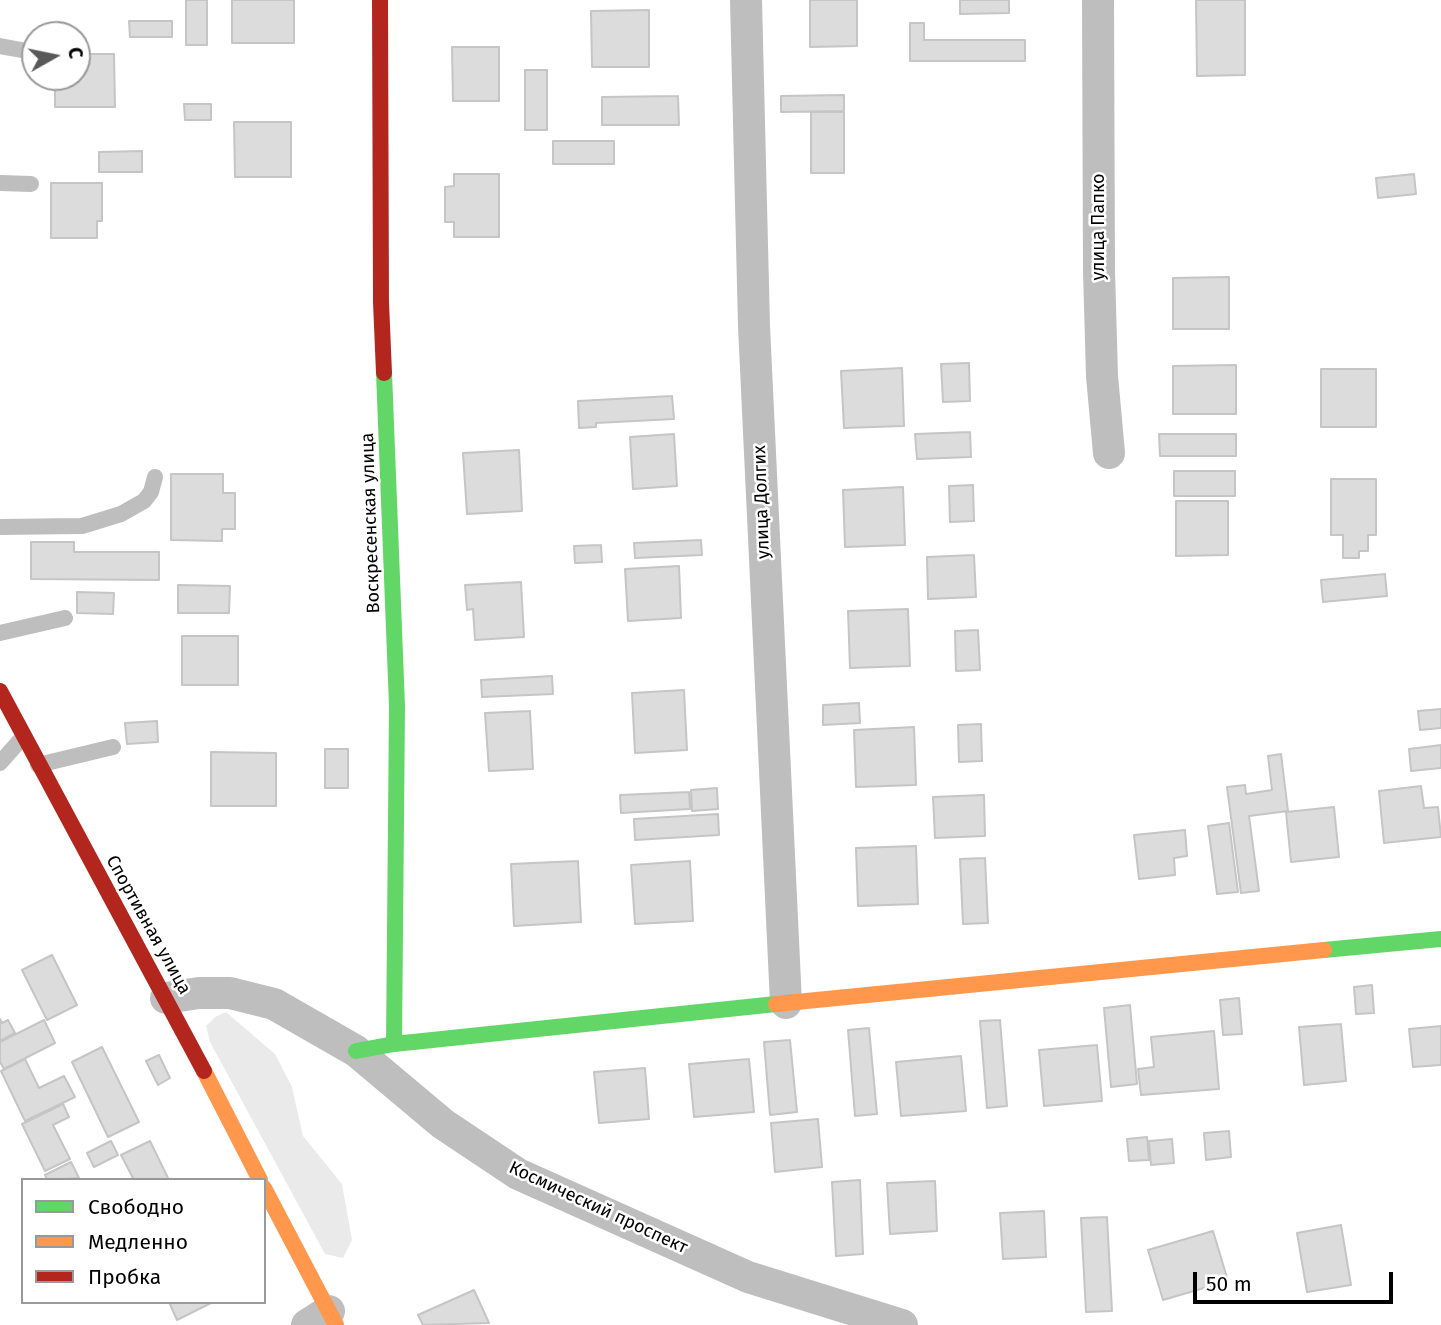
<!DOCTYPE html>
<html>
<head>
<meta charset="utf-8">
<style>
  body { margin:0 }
  #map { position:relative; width:1441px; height:1325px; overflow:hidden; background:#fff; font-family:"Fira Sans",sans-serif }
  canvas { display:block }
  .legend { position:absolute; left:21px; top:1178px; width:245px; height:126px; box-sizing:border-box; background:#fff; border:2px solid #999; margin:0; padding:9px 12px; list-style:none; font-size:21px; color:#000 }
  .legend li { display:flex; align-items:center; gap:14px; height:35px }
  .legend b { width:35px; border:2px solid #999 }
  .north { position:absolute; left:21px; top:21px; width:70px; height:70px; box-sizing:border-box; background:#fff; border:2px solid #999; border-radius:50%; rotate:81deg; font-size:19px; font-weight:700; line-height:28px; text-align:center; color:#000 }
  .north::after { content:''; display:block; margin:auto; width:24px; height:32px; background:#595959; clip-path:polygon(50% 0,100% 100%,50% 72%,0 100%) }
  .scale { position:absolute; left:1193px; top:1272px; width:200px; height:32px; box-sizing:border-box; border:4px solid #000; border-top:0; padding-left:9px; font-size:21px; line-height:24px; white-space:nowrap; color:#000; -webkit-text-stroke:5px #fff; paint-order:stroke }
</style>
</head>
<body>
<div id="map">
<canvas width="1441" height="1325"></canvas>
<ul class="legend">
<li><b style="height:9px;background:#63d668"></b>Свободно</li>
<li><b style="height:9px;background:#ff974d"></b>Медленно</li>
<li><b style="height:9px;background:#b3261e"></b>Пробка</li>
</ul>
<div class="north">С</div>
<div class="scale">50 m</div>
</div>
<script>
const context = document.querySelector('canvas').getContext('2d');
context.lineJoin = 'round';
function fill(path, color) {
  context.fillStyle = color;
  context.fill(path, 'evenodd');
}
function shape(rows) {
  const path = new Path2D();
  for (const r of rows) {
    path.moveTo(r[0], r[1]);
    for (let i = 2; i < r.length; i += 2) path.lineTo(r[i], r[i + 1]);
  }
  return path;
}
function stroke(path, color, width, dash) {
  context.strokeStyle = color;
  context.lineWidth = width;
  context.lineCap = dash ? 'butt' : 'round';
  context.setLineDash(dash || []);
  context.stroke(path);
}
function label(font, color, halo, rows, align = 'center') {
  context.font = font + ' "Fira Sans",sans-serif';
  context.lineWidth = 5;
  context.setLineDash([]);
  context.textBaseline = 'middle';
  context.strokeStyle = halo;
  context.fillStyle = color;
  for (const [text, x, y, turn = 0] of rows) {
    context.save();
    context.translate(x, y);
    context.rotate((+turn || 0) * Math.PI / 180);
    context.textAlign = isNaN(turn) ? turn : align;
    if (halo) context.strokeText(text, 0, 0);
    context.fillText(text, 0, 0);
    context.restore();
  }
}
fill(shape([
  [226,1012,275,1054,292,1087,303,1136,342,1184,352,1240,343,1258,325,1254,210,1042,206,1026,215,1017]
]), '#eaeaea');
const building = shape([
  [186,0,207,0,207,45,186,45,186,0],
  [232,0,294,0,294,43,232,43,232,0],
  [810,0,857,0,857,46,810,47,810,0],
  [960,0,1009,0,1009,13,960,14,960,0],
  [1196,0,1245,0,1245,75,1197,76,1196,0],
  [649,10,649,67,592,67,591,11,649,10],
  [129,21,172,21,172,37,130,37,129,21],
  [910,23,924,23,924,40,1025,40,1025,61,910,61,910,23],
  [452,47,499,47,499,101,453,101,452,47],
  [77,54,114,54,115,107,55,107,55,77,77,77,77,54],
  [525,70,547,70,547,130,525,130,525,70],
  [844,95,844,111,781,112,781,96,844,95],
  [678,96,679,125,602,125,602,97,678,96],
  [184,104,211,104,211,120,185,120,184,104],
  [811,112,844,112,844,173,811,173,811,112],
  [234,122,291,122,291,177,235,177,234,122],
  [553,141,614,141,614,164,553,164,553,141],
  [142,151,142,172,99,172,99,152,142,151],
  [454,174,499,174,499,237,454,237,454,222,445,222,445,187,454,186,454,174],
  [1414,174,1416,194,1378,198,1376,178,1414,174],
  [51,183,102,183,102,221,97,221,97,238,51,238,51,183],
  [1229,277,1229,329,1173,329,1173,278,1229,277],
  [969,363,970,401,943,402,941,364,969,363],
  [1236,365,1236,414,1173,414,1173,366,1236,365],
  [902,368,904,426,844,428,841,371,902,368],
  [1321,369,1376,369,1376,427,1321,427,1321,369],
  [672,396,674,419,596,423,596,427,579,428,578,401,672,396],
  [970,432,971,457,917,459,915,434,970,432],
  [674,434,677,486,633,489,630,437,674,434],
  [1159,434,1236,434,1236,456,1160,456,1159,434],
  [519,450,522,511,467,514,463,453,519,450],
  [1174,471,1235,471,1235,496,1174,496,1174,471],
  [171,474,223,474,223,493,235,493,235,529,222,529,222,541,171,540,171,474],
  [1331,479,1376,479,1376,535,1368,535,1368,551,1359,551,1359,558,1343,558,1343,535,1331,535,1331,479],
  [973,485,974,521,950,522,949,486,973,485],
  [903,487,905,545,845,547,843,490,903,487],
  [1176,501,1228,501,1228,555,1176,556,1176,501],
  [701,540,702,555,635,558,634,543,701,540],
  [31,542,74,542,74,552,159,552,159,580,31,579,31,542],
  [601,545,602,562,575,563,574,546,601,545],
  [974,555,976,597,928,599,927,557,974,555],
  [679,566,681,618,628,621,625,569,679,566],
  [1385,574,1387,596,1323,602,1321,580,1385,574],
  [521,582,524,637,475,640,473,609,467,610,465,585,521,582],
  [178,585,230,586,229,613,178,613,178,585],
  [77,592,114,593,113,614,77,613,77,592],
  [908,609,910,666,850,668,848,611,908,609],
  [978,630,980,670,956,671,955,631,978,630],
  [182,636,238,636,238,685,182,685,182,636],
  [552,676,553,694,482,697,481,680,552,676],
  [684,690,687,750,635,753,632,693,684,690],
  [859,703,860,723,823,725,823,705,859,703],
  [1441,709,1441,728,1420,730,1418,711,1441,709],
  [530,711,533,769,489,771,485,713,530,711],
  [157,721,158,742,127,744,125,723,157,721],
  [981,724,982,761,959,762,958,725,981,724],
  [914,727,916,785,856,787,854,730,914,727],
  [1441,745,1441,768,1411,771,1409,749,1441,745],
  [325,749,348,749,348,788,325,788,325,749],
  [211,752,276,753,276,806,211,806,211,752],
  [1281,754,1288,811,1249,816,1259,891,1241,893,1227,787,1245,785,1246,794,1272,790,1268,756,1281,754],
  [1421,786,1424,808,1438,807,1441,837,1384,843,1379,791,1421,786],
  [717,788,718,809,692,811,691,790,717,788],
  [689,792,690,809,621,813,620,795,689,792],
  [984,795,985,836,935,838,933,797,984,795],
  [1334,807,1339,857,1291,862,1286,812,1334,807],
  [718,814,719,835,635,840,634,819,718,814],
  [1229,823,1238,892,1217,894,1208,826,1229,823],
  [1185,830,1187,856,1174,858,1175,875,1139,879,1134,835,1185,830],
  [916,846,918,904,858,906,856,848,916,846],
  [985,858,988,923,963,924,960,859,985,858],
  [578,861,581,922,514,926,511,864,578,861],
  [690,861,693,921,635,924,631,865,690,861],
  [52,955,77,1005,47,1020,22,970,52,955],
  [1372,985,1374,1013,1356,1014,1354,987,1372,985],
  [1239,998,1242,1034,1223,1035,1220,1000,1239,998],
  [1130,1005,1137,1084,1111,1087,1104,1008,1130,1005],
  [0,1019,2,1023,8,1020,15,1033,0,1041,0,1019],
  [44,1020,55,1043,4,1069,0,1062,0,1042,44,1020],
  [1000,1020,1007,1106,987,1108,980,1021,1000,1020],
  [1341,1024,1346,1081,1304,1085,1299,1027,1341,1024],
  [1441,1026,1441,1065,1413,1067,1409,1029,1441,1026],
  [869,1028,877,1114,855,1116,848,1030,869,1028],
  [1214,1031,1219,1089,1141,1095,1138,1069,1154,1067,1151,1037,1214,1031],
  [790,1040,797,1112,770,1115,764,1042,790,1040],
  [1097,1045,1102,1101,1044,1106,1039,1050,1097,1045],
  [102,1047,139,1122,108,1137,72,1062,102,1047],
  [159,1055,170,1078,158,1085,146,1061,159,1055],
  [961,1056,966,1111,901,1116,896,1062,961,1056],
  [25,1059,39,1088,64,1076,75,1097,25,1121,1,1071,25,1059],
  [749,1059,754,1112,694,1117,689,1064,749,1059],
  [645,1068,649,1119,599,1123,594,1072,645,1068],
  [63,1104,69,1117,53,1125,70,1159,45,1171,22,1124,63,1104],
  [818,1119,822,1167,775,1172,771,1123,818,1119],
  [1229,1131,1231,1157,1206,1160,1204,1133,1229,1131],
  [1147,1137,1149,1160,1129,1161,1127,1139,1147,1137],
  [1172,1139,1174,1163,1151,1165,1149,1141,1172,1139],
  [111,1141,118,1155,94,1167,87,1153,111,1141],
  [150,1141,169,1180,134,1180,121,1155,150,1141],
  [71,1162,79,1178,47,1180,45,1175,71,1162],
  [860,1180,863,1254,836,1256,832,1182,860,1180],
  [935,1181,937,1231,890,1234,887,1183,935,1181],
  [1044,1211,1046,1257,1003,1259,1000,1213,1044,1211],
  [1107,1217,1112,1311,1086,1312,1081,1218,1107,1217],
  [1341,1225,1351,1285,1307,1292,1297,1233,1341,1225],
  [1213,1231,1228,1281,1163,1300,1148,1250,1213,1231],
  [474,1290,489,1323,423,1325,418,1315,474,1290],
  [169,1302,213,1302,177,1320,169,1302]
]);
fill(building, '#dcdcdc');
stroke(building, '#c5c5c5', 2);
stroke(shape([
  [0,46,27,51],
  [0,183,31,184],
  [0,527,82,526,121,514,144,501,151,492,155,477],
  [0,633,65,618],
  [0,763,23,737],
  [38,765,113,747]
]), '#bebebe', 16);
stroke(shape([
  [746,0,754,326,786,1003],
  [1098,0,1099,271,1102,376,1109,453],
  [166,998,199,993,230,993,274,1004,356,1051,443,1124,518,1174,748,1277,902,1325],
  [307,1325,329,1311]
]), '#bebebe', 32);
stroke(shape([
  [384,373,397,706,394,1044],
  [1324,950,1441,939],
  [356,1051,394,1044,776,1004]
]), '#63d668', 16);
stroke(shape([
  [776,1004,1324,950],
  [204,1071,260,1180],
  [264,1188,336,1325]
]), '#ff974d', 16);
stroke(shape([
  [380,0,381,302,384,373],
  [0,691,204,1071]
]), '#b3261e', 16);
label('18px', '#000', '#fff', [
  ["улица Папко",1099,227,-90],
  ["улица Долгих",762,502,-92],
  ["Воскресенская улица",371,523,-92],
  ["Спортивная улица",148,925,61],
  ["Космический проспект",598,1208,25]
]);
</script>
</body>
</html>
